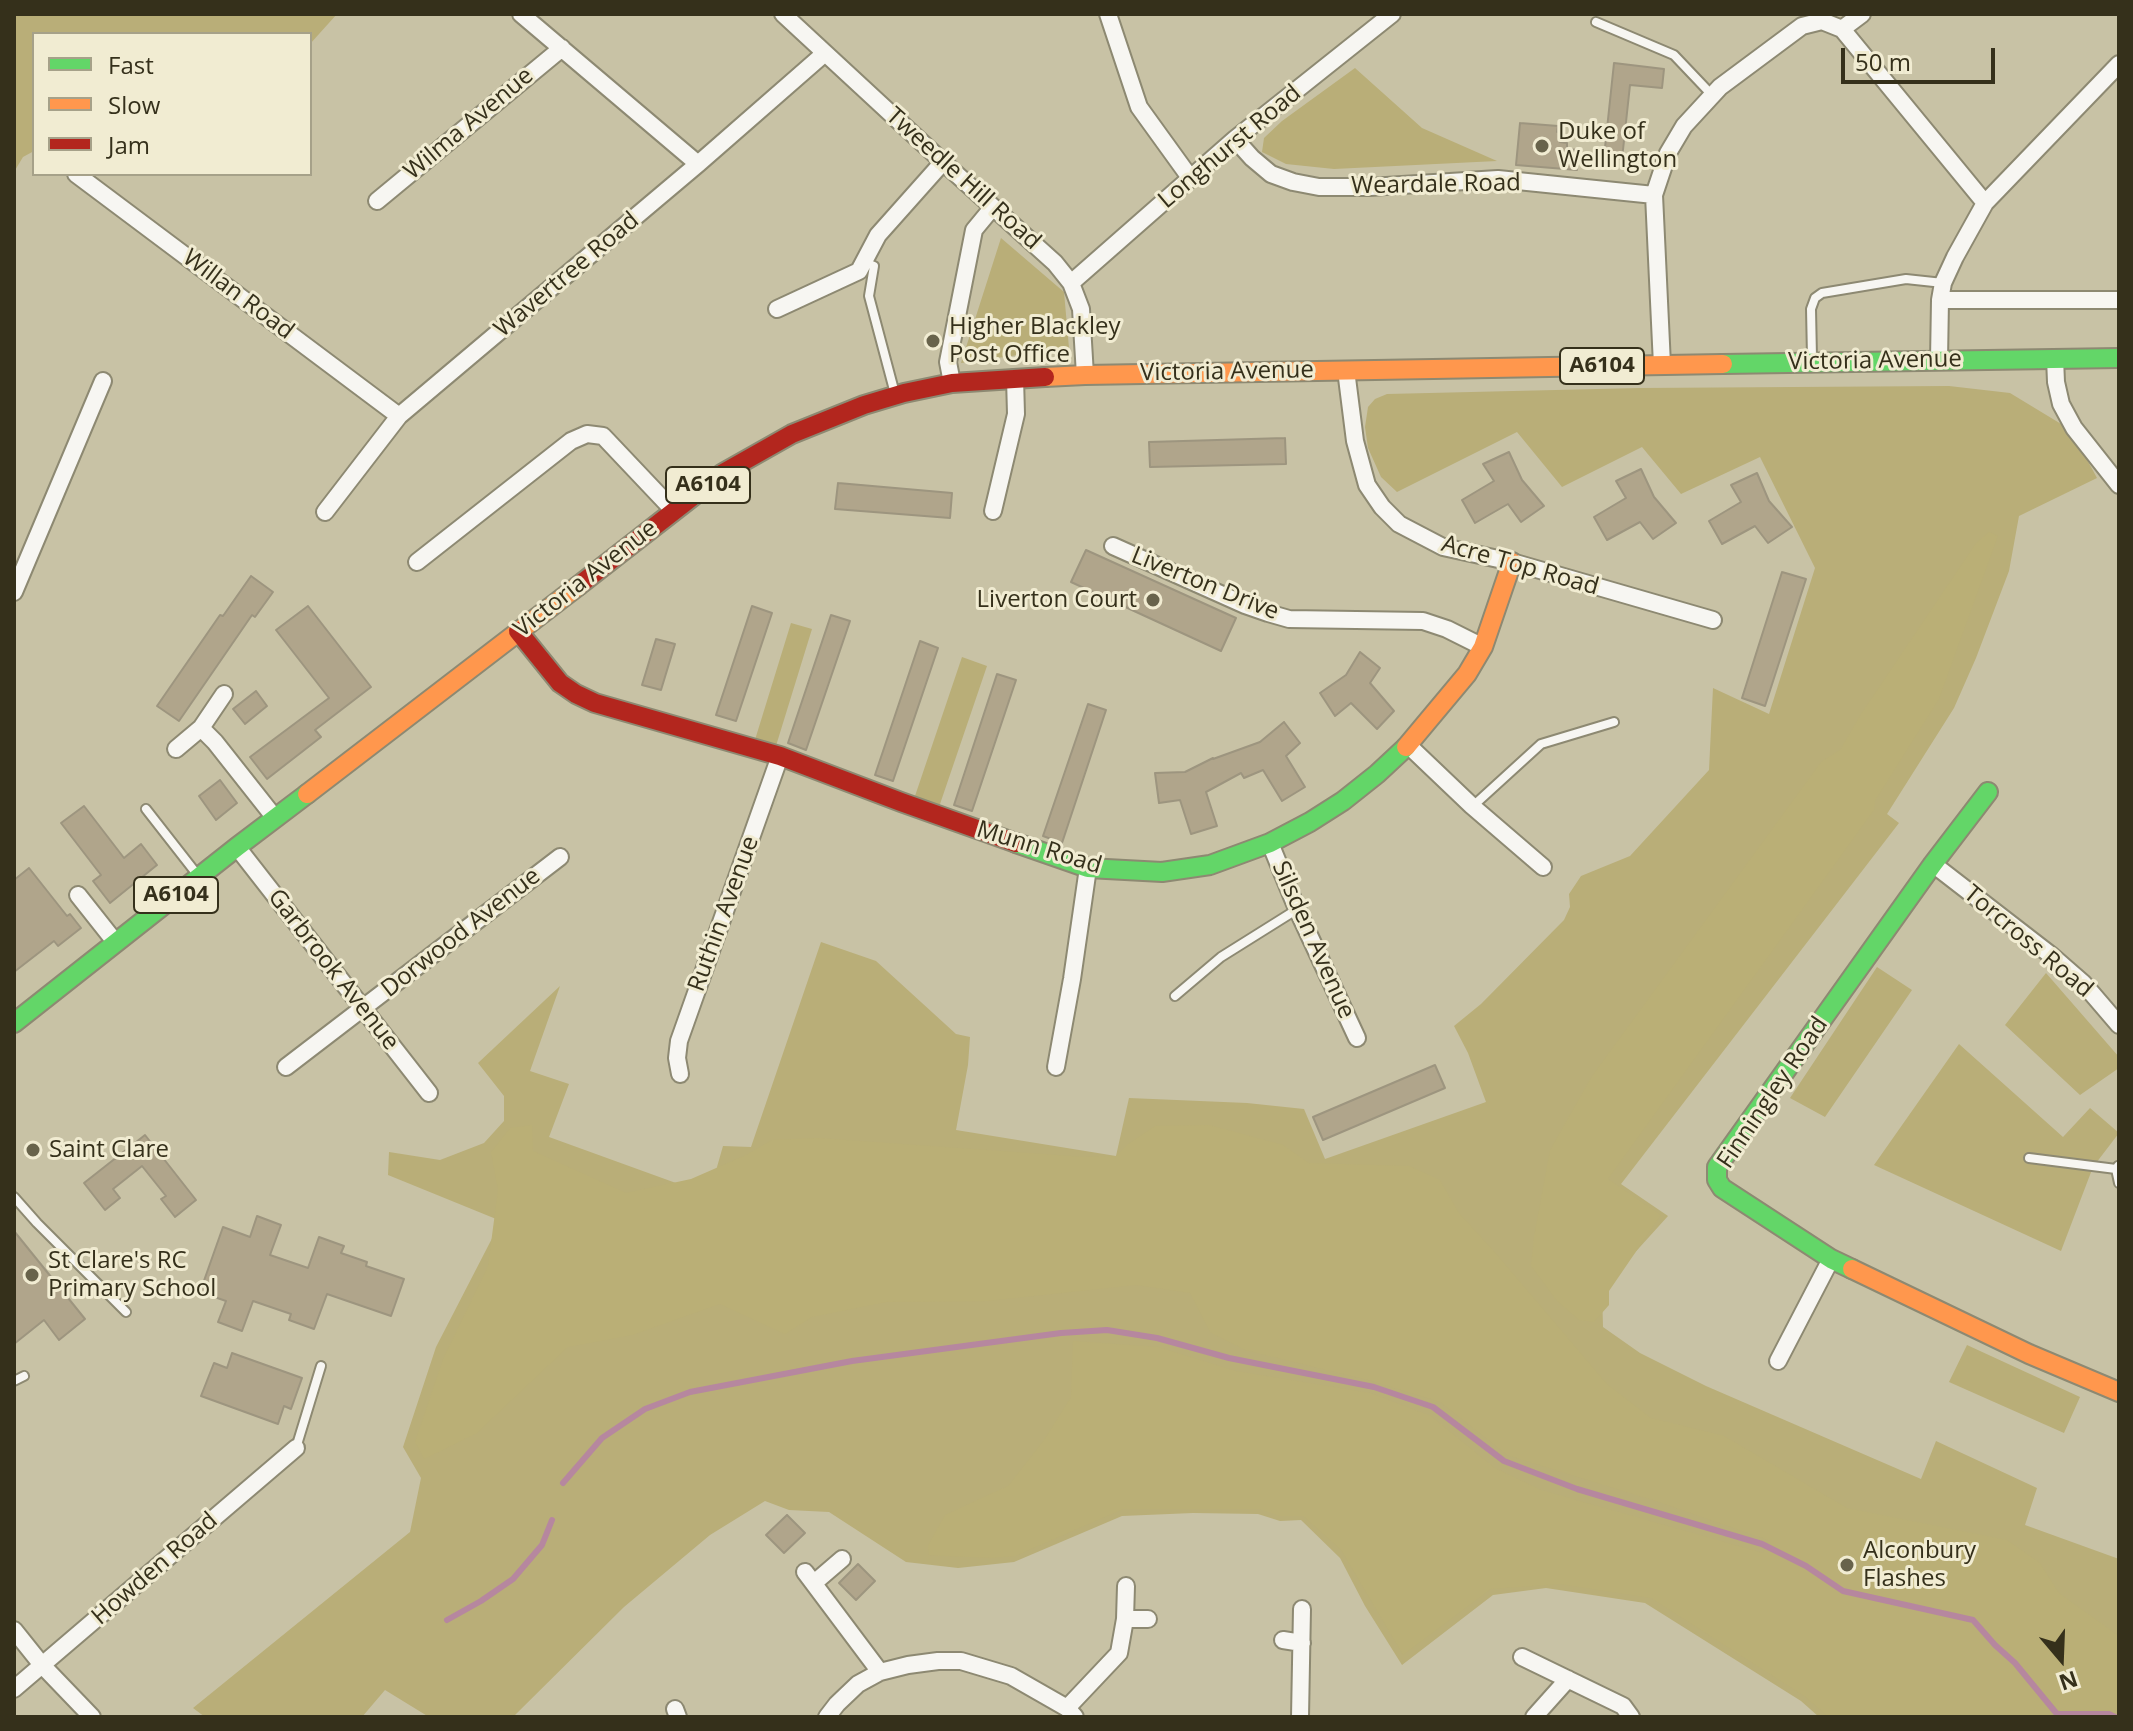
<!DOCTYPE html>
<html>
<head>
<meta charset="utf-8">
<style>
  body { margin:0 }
  #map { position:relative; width:2133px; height:1731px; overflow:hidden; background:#c8c2a5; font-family:"Open Sans",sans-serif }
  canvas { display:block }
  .frame { position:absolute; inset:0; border:16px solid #35301b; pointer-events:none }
  .legend { position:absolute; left:32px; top:32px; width:280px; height:144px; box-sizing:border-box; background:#f1ecd2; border:2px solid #a6a189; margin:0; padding:10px 14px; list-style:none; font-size:24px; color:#35301b }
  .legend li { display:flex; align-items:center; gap:16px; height:40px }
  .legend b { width:40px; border:2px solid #a6a189 }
  .north { position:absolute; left:2021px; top:1619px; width:80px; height:80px; -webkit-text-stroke:6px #f1ecd2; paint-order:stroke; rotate:161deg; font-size:22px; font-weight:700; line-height:32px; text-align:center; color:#35301b }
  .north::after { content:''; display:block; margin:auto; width:28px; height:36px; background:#35301b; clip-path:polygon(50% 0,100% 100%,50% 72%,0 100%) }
  .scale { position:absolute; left:1841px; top:48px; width:154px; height:36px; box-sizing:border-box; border:4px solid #35301b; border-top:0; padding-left:10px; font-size:24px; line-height:28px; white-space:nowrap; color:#35301b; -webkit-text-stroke:6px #f1ecd2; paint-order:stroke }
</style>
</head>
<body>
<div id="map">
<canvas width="2133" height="1731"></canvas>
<div class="frame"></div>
<ul class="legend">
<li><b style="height:10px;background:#63d668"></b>Fast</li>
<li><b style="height:10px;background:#ff974d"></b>Slow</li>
<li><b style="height:10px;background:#b3261e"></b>Jam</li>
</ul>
<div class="north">N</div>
<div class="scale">50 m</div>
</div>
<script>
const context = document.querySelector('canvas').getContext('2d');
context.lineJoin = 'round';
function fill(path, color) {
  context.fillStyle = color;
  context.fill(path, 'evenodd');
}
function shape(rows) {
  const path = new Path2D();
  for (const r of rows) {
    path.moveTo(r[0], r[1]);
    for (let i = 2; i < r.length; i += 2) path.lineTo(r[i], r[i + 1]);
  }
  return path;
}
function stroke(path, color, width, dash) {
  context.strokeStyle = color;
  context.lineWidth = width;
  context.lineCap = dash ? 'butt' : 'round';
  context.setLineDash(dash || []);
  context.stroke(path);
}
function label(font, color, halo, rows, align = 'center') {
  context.font = font + ' "Open Sans",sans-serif';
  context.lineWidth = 6;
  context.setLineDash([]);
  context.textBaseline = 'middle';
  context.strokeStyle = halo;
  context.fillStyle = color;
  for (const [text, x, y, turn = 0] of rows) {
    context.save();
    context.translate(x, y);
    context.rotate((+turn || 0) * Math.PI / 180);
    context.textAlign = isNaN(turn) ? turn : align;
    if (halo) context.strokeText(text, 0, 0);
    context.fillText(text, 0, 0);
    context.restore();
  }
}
fill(shape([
  [14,14,337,14,310,44,310,34,34,34,34,151,23,157,14,172],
  [1355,68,1422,128,1497,161,1334,169,1286,164,1262,152,1264,138,1282,121],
  [1001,238,1064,292,1069,348,961,363],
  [1949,386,2010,393,2071,430,2097,478,2019,516,2009,571,1976,658,1954,708,1887,814,1899,823,1621,1184,1668,1216,1602,1289,1603,1327,1640,1353,1706,1386,1921,1479,1936,1441,2037,1488,2025,1525,2119,1559,2119,1717,1819,1717,1801,1701,1645,1603,1546,1588,1493,1595,1402,1665,1365,1606,1340,1558,1301,1520,1280,1521,1258,1514,1193,1513,1122,1516,1014,1562,958,1568,906,1562,829,1512,789,1510,765,1501,710,1535,624,1607,513,1717,429,1717,385,1690,362,1717,205,1717,193,1708,410,1532,421,1478,403,1447,436,1347,501,1221,388,1175,389,1152,440,1160,484,1143,504,1121,504,1096,478,1063,560,986,530,1071,569,1084,549,1137,709,1195,723,1146,751,1147,821,942,876,961,956,1034,970,1037,968,1065,956,1130,1116,1156,1129,1098,1247,1103,1304,1109,1325,1159,1486,1102,1468,1053,1454,1026,1481,1004,1564,920,1570,907,1569,894,1581,876,1630,856,1709,770,1713,688,1769,714,1815,568,1760,457,1681,494,1642,447,1562,487,1517,432,1397,492,1381,477,1368,448,1365,427,1368,407,1375,399,1387,394,1640,388],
  [791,623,812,629,775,749,754,743],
  [962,657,987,666,939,807,914,799],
  [1877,967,1912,990,1825,1117,1790,1098],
  [2046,973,2119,1057,2119,1068,2080,1095,2005,1025],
  [1959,1044,2063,1137,2090,1108,2119,1133,2093,1167,2061,1251,1874,1165],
  [1967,1345,2080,1397,2064,1433,1949,1382]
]), '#b9ae78');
fill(shape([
  [1989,532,1998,536,1939,699,1875,801,1874,810,1608,1179,1661,1215,1609,1291,1609,1305,1594,1322,1579,1320,1557,1301,1531,1266,1534,1237,1550,1150,1592,1076,1821,762,1840,750,1861,714,1976,543],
  [532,1125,533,1151,626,1193,691,1179,746,1155,772,1140,818,1138,1085,1157,1116,1156,1128,1144,1155,1126,1209,1125,1283,1145,1309,1163,1409,1166,1440,1180,1459,1213,1493,1250,1607,1384,1651,1418,1724,1436,1847,1508,2007,1540,2040,1563,2059,1593,2119,1636,2119,1717,1887,1717,1826,1715,1804,1696,1651,1598,1560,1584,1491,1589,1403,1655,1341,1550,1303,1516,1281,1516,1260,1509,1123,1509,1015,1556,990,1558,929,1555,928,1545,945,1515,1008,1486,1044,1440,1071,1397,1073,1341,1158,1347,1236,1371,1370,1393,1431,1416,1495,1468,1541,1490,1763,1553,1768,1540,1662,1503,1507,1455,1440,1402,1372,1381,1245,1350,1210,1332,1190,1293,1136,1285,987,1301,886,1302,812,1317,785,1334,720,1304,632,1335,568,1347,477,1433,424,1459,415,1442,443,1359,488,1266,498,1190,491,1152,510,1128]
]), '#baaf76');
stroke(shape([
  [563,1483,602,1438,645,1409,690,1392,852,1361,1061,1333,1107,1330,1157,1338,1229,1358,1374,1387,1433,1407,1504,1461,1577,1489,1762,1544,1806,1566,1843,1591,1973,1620,1995,1645,2015,1663,2057,1714,2109,1714,2115,1717],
  [447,1620,481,1601,513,1579,542,1545,552,1520]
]), '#b6879f', 6);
const building = shape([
  [1614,63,1664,69,1662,88,1630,85,1622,159,1604,157,1614,63],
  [1520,123,1558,126,1557,132,1560,132,1560,142,1567,143,1567,149,1579,150,1577,170,1516,165,1520,123],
  [1285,438,1286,464,1150,467,1149,442,1285,438],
  [1509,452,1522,480,1544,506,1521,522,1508,504,1475,523,1462,500,1494,481,1483,464,1509,452],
  [1641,469,1654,497,1676,523,1653,539,1640,522,1607,540,1594,517,1626,498,1616,481,1641,469],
  [1757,473,1769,501,1792,527,1768,543,1755,526,1722,544,1709,521,1741,502,1731,485,1757,473],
  [838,483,952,493,950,518,835,509,838,483],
  [1086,550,1236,618,1221,651,1071,582,1086,550],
  [1782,572,1806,579,1765,706,1742,698,1782,572],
  [251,576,273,592,255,617,252,615,179,721,157,706,220,615,223,616,251,576],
  [308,606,371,687,315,730,321,737,267,779,250,757,329,698,276,630,308,606],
  [752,606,772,613,736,721,716,715,752,606],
  [831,615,850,621,806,750,788,743,831,615],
  [656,639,675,644,661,690,642,685,656,639],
  [920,641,938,648,893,781,875,775,920,641],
  [1360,652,1380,668,1370,683,1394,711,1377,729,1351,703,1335,716,1320,693,1346,675,1360,652],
  [997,674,1016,680,972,811,954,805,997,674],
  [256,691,267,706,245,724,233,709,256,691],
  [1088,704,1106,710,1062,843,1043,836,1088,704],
  [1284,722,1300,743,1286,756,1305,787,1282,801,1263,770,1244,778,1241,773,1206,792,1217,826,1191,834,1180,800,1159,803,1155,773,1185,772,1213,758,1213,759,1260,742,1284,722],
  [220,780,237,803,216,820,199,796,220,780],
  [84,806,124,858,141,844,157,865,110,903,93,881,101,875,61,823,84,806],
  [29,868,67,916,70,914,81,928,58,946,54,941,14,972,14,880,29,868],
  [1435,1065,1445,1088,1323,1140,1313,1117,1435,1065],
  [145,1135,196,1200,175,1217,161,1199,166,1196,142,1166,113,1189,120,1198,105,1210,84,1183,145,1135],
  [257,1216,281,1225,270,1255,308,1268,319,1237,344,1246,341,1253,367,1262,366,1266,404,1279,391,1316,327,1294,314,1329,289,1320,291,1314,253,1301,242,1331,218,1322,226,1301,200,1292,223,1227,250,1237,257,1216],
  [14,1231,85,1319,59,1340,44,1320,14,1344,14,1231],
  [232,1353,302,1378,291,1409,284,1406,278,1424,201,1396,214,1363,227,1368,232,1353],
  [787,1515,805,1533,784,1553,766,1535,787,1515],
  [858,1564,875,1581,856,1600,839,1583,858,1564]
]);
fill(building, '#b0a58b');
stroke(building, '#9d957f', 2);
const lane = shape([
  [1596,22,1674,55,1712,95],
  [864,262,874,266,869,296,894,390],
  [1812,357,1811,309,1815,298,1822,293,1906,279,1943,283],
  [1473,806,1541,744,1614,722],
  [146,809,196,873],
  [1175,996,1221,957,1296,910],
  [2029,1158,2116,1169],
  [2118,1166,2116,1169,2119,1183],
  [14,1197,37,1223,126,1312],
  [14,1381,24,1376],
  [296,1448,321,1366]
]);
const street = shape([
  [521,14,698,164],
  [783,14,943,162,1055,263,1071,283,1081,309,1085,375],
  [1108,14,1139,107,1191,179],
  [1842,29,1862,14],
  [1235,139,1252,158,1271,174,1293,182,1319,187,1370,187,1498,179,1654,195],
  [76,174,399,416],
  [377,201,562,48],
  [1071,283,1235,139,1392,14],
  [1940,300,2119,300],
  [777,309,859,271,878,235,943,162],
  [2055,358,2056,382,2061,404,2074,428,2119,485],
  [1939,360,1940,300,1943,283,1955,257,1985,203,2119,64],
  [1662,365,1654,195,1668,153,1684,126,1720,87,1802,26,1822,21,1842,29,1985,203],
  [1346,370,1355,441,1367,485,1382,507,1399,524,1443,547,1512,562,1713,620],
  [952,383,948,362,974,230,993,207],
  [993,511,1016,414,1015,378],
  [325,512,399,416,698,164,825,53],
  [1113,546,1245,605,1268,613,1289,619,1423,621,1447,629,1483,647],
  [417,562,571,441,587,434,603,436,674,511],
  [14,592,103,381],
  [201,728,215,742,275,818],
  [1408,745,1472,806,1543,867],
  [176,749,201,728,224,694],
  [1270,843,1297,909,1357,1038],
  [237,847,429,1093],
  [1933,864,2052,956,2083,983,2119,1025],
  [78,895,116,943],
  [286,1067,560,857],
  [1056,1067,1072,979,1088,868],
  [680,1074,677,1058,679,1041,780,756],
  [1778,1361,1831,1259],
  [805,1572,880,1672],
  [814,1583,842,1559],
  [1125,1619,1148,1619],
  [14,1630,42,1665,92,1717],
  [1283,1640,1302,1643],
  [1522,1657,1623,1706,1631,1717],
  [14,1689,296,1448],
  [1067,1708,1119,1653,1125,1619,1126,1586],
  [675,1709,678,1717],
  [827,1717,837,1704,858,1684,880,1672,908,1665,938,1661,961,1661,1011,1676,1067,1708,1075,1717],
  [1300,1717,1302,1609],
  [1534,1717,1568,1679]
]);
const fast = shape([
  [1723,364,2119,358],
  [1016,843,1088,868,1162,872,1210,865,1270,843,1310,822,1343,801,1377,774,1406,747],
  [14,1023,237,847,307,794],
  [1852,1269,1831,1259,1722,1188,1717,1180,1717,1167,1933,864,1988,792]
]);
const slow = shape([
  [1045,377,1085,375,1723,364],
  [1406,747,1467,674,1483,647,1512,562],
  [307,794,578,586],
  [1852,1269,2029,1354,2119,1392]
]);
const jam = shape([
  [578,586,723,473,792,434,864,405,904,393,952,383,1045,377],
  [518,631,560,683,576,694,595,703,780,756,901,802,1016,843]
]);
stroke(lane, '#8d8972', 12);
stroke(street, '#8d8972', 20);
stroke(fast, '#8d8972', 22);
stroke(slow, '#8d8972', 22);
stroke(jam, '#8d8972', 22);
stroke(lane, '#f7f6f2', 8);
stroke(street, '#f7f6f2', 16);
stroke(fast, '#63d668', 18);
stroke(slow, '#ff974d', 18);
stroke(jam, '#b3261e', 18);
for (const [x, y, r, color] of [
  [1542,146,8,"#68634b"],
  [933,341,8,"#68634b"],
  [1153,600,8,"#68634b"],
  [33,1150,8,"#68634b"],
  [32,1275,8,"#68634b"],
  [1847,1565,8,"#68634b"]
]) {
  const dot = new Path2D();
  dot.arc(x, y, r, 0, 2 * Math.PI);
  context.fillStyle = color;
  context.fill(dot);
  stroke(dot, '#f1ecd2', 3);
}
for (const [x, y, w] of [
  [1602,366,84],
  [708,485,84],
  [176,895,84]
]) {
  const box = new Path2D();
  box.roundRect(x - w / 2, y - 18, w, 36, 6);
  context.fillStyle = '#f1ecd2';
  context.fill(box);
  stroke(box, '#35301b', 2);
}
label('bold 22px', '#35301b', null, [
  ["A6104",1602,366],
  ["A6104",708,485],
  ["A6104",176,895]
]);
label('24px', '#35301b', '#f1ecd2', [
  ["Wilma Avenue",469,124,-40],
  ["Longhurst Road",1230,147,-40],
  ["Tweedle Hill Road",963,179,42],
  ["Weardale Road",1436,185,-1],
  ["Wavertree Road",567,275,-40],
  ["Willan Road",238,295,37],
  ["Victoria Avenue",1875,361,-1],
  ["Victoria Avenue",1227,372,-1],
  ["Acre Top Road",1520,566,16],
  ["Victoria Avenue",586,579,-38],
  ["Liverton Drive",1205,584,22],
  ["Munn Road",1039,848,17],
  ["Ruthin Avenue",724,914,-70],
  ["Dorwood Avenue",461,933,-38],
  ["Silsden Avenue",1313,940,66],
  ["Torcross Road",2028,942,40],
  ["Garbrook Avenue",333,970,52],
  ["Finningley Road",1773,1093,-56],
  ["Howden Road",155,1569,-41]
]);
label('24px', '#35301b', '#f1ecd2', [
  ["Duke of",1558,132],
  ["Wellington",1558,160],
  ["Higher Blackley",949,327],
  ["Post Office",949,355],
  ["Liverton Court",1137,600,"right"],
  ["Saint Clare",49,1150],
  ["St Clare's RC",48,1261],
  ["Primary School",48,1289],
  ["Alconbury",1863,1551],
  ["Flashes",1863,1579]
], 'left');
</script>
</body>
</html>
